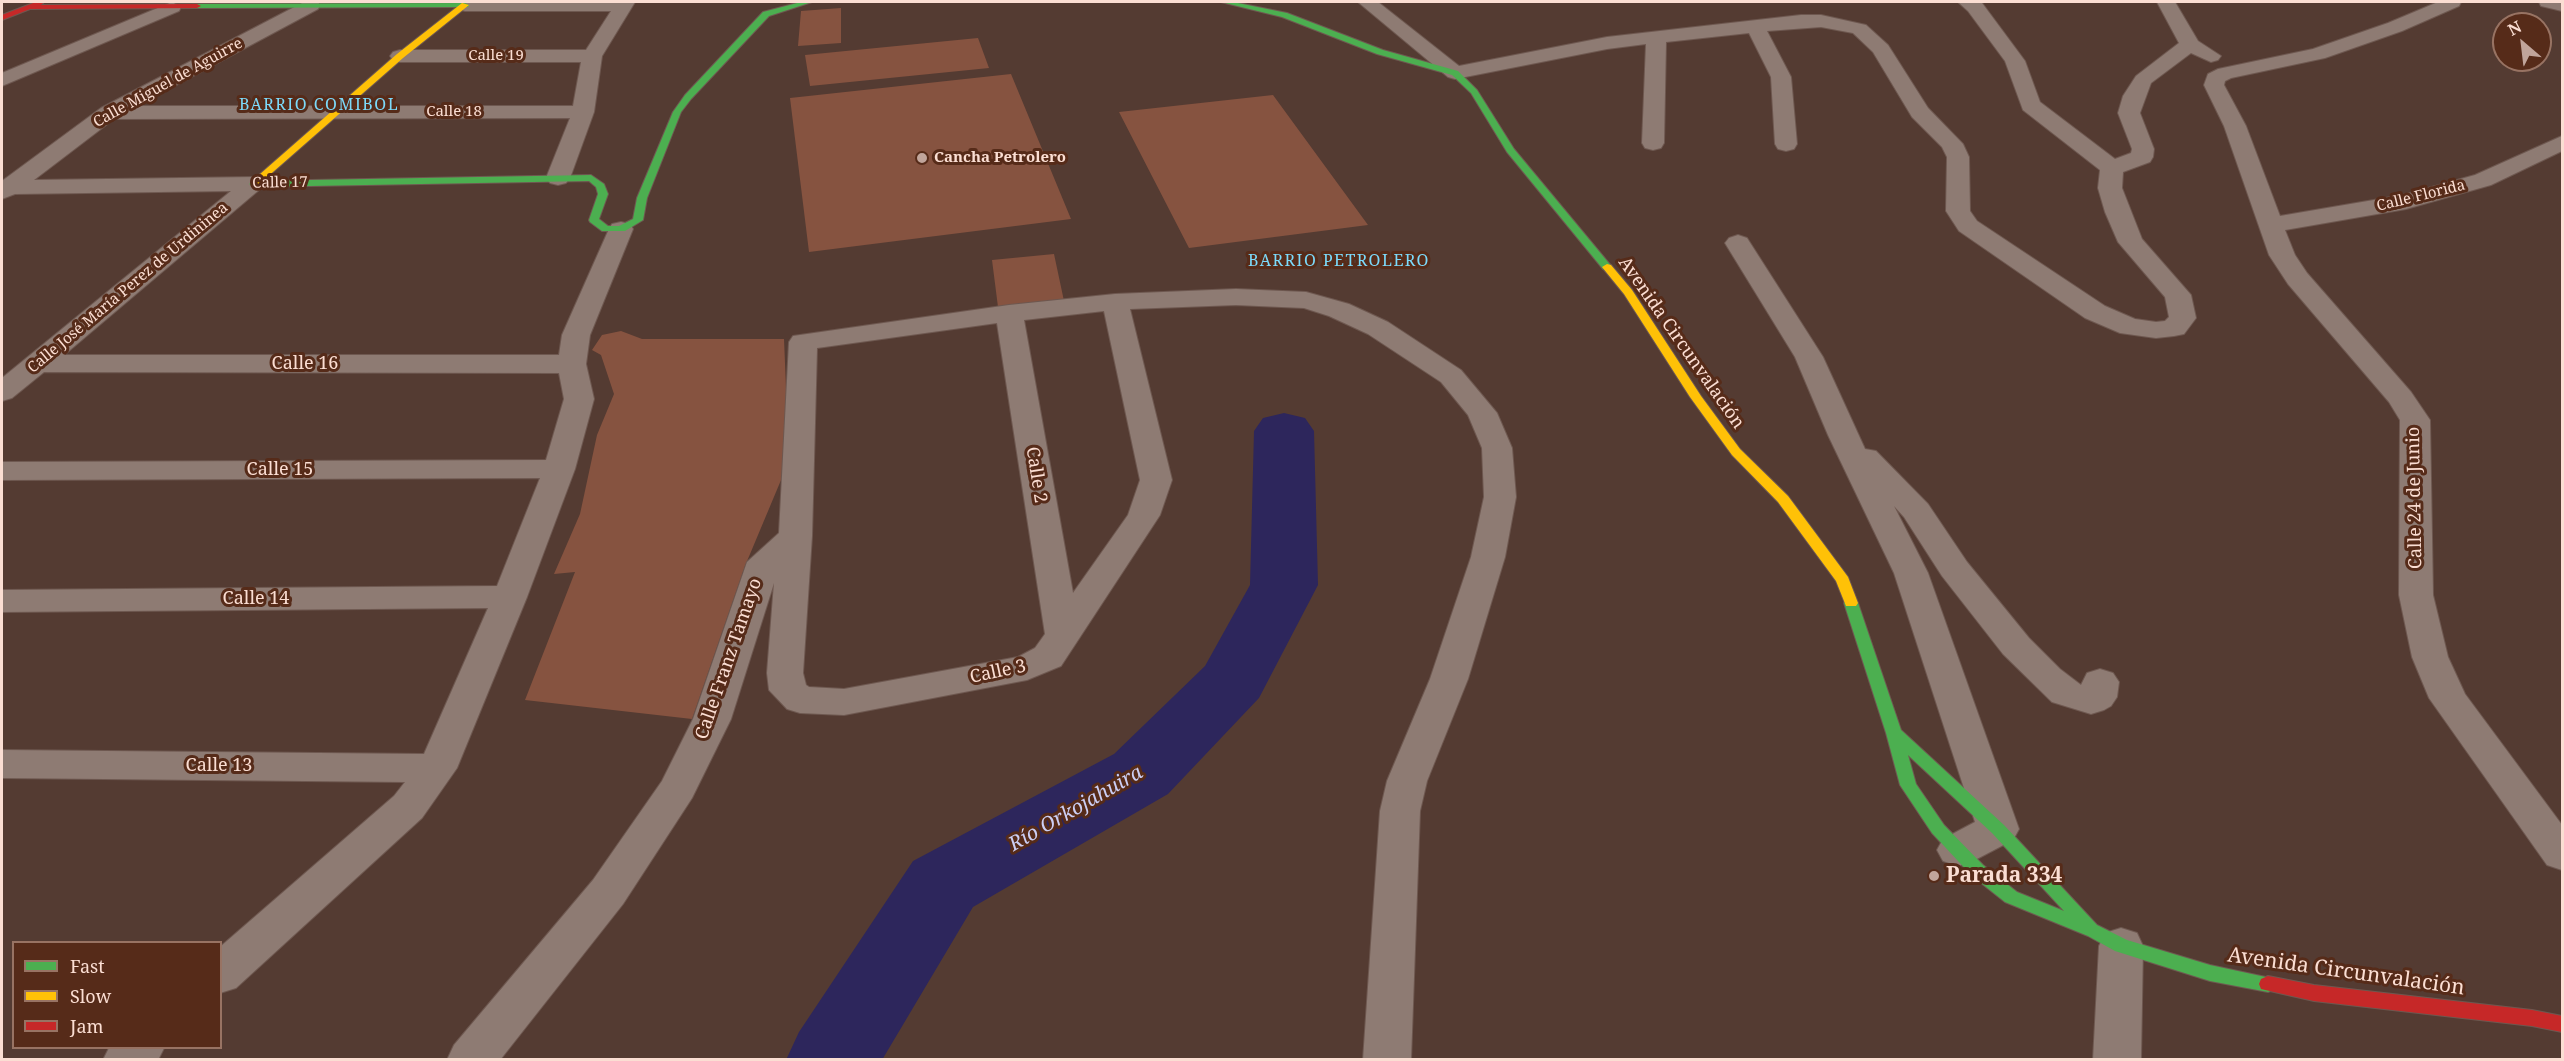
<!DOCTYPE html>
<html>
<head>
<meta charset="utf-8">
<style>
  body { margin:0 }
  #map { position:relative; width:2564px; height:1061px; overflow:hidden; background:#543b32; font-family:"Noto Serif",serif }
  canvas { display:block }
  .frame { position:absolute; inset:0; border:3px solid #fbded3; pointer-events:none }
  .legend { position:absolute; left:12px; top:941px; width:210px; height:108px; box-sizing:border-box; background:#562b19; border:2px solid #987363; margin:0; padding:8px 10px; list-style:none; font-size:18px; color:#fbded3 }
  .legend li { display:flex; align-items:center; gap:12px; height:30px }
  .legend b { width:30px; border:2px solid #987363 }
  .north { position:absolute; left:2492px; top:12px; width:60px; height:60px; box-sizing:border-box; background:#562b19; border:2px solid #987363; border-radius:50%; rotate:332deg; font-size:16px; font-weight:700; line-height:24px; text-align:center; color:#fbded3 }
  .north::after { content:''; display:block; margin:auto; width:21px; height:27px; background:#c1a59b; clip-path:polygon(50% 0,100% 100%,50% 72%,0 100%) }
</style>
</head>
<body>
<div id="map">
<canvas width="2564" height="1061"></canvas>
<div class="frame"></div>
<ul class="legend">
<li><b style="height:8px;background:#4caf50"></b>Fast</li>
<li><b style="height:8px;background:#ffc107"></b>Slow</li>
<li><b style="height:8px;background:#c62828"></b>Jam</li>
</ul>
<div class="north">N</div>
</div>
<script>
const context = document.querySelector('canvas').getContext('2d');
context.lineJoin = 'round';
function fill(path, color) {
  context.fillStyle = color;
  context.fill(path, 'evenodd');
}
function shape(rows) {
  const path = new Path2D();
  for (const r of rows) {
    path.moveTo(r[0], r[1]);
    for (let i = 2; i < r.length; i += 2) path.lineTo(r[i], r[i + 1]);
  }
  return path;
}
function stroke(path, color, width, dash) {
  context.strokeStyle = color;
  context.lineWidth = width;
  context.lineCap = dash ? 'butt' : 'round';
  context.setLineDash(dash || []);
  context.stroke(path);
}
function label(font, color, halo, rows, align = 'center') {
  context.font = font + ' "Noto Serif",serif';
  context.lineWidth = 6;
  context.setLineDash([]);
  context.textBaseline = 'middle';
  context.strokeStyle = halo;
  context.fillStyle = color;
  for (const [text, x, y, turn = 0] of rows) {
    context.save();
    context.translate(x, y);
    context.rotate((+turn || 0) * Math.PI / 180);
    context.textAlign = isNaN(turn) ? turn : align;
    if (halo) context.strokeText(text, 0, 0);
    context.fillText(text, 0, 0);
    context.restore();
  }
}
fill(shape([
  [841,8,841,43,798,46,801,11],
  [978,38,989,68,810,86,805,55],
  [1011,74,1071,219,809,252,790,98],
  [1273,95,1368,225,1189,248,1119,112],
  [1054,254,1064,301,998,307,992,260],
  [621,331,642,339,784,339,789,461,745,566,692,719,525,700,575,572,554,574,580,514,597,435,614,394,601,355,592,350,602,335]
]), '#865340');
fill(shape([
  [1284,413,1305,418,1314,431,1318,585,1259,698,1168,794,973,907,882,1060,786,1060,799,1032,913,861,1114,754,1205,666,1250,585,1254,431,1263,418,1284,413]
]), '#2d265c');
const street = shape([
  [172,2,181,7,179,11,2,86,2,73,172,2],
  [304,2,318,2,320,5,318,9,137,106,573,106,581,62,400,62,393,60,390,56,393,52,400,50,586,50,611,11,465,11,458,9,456,5,458,2,635,2,602,56,594,112,570,178,566,183,558,185,550,183,546,178,570,118,114,119,34,180,254,177,262,179,266,184,64,355,559,355,562,335,609,229,612,224,621,222,630,224,633,229,590,335,586,364,594,399,575,469,527,597,457,768,422,818,236,988,220,993,220,947,394,796,405,782,2,778,2,750,424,754,488,608,2,612,2,590,497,586,540,478,2,480,2,462,546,460,564,399,559,373,44,372,12,398,2,401,2,378,231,191,15,194,2,199,2,181,101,108,304,2],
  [1358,2,1378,2,1459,66,1607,37,1801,15,1821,15,1866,25,1888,45,1928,108,1963,144,1969,157,1970,211,1977,221,2105,306,2135,319,2156,322,2165,321,2169,317,2165,297,2118,242,2105,212,2098,188,2100,170,2023,110,2005,61,1968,11,1958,2,1982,3,2025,61,2040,102,2115,159,2131,153,2132,149,2118,113,2123,96,2136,76,2179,43,2157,2,2175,2,2198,41,2221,56,2218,60,2211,62,2191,53,2151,83,2140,113,2154,149,2153,157,2150,162,2123,172,2122,188,2142,239,2191,295,2196,318,2184,334,2174,336,2156,338,2120,333,2085,318,1959,231,1946,211,1947,157,1942,147,1912,117,1873,52,1853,33,1821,27,1767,31,1791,77,1797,144,1794,149,1786,151,1778,149,1775,144,1771,77,1749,33,1666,42,1664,143,1661,148,1653,150,1645,148,1642,143,1646,44,1607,49,1455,79,1448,77,1358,2],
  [2438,2,2461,2,2459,6,2402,31,2325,58,2231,78,2225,81,2224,85,2246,126,2280,216,2403,195,2475,175,2562,136,2562,151,2491,185,2406,209,2285,230,2295,255,2307,273,2411,392,2430,420,2433,595,2448,657,2465,694,2562,825,2562,870,2547,865,2429,698,2412,657,2399,595,2400,420,2389,402,2288,284,2269,255,2224,126,2204,85,2208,74,2218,69,2313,49,2388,23,2438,2],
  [2539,2,2562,2,2562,11,2541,6,2539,2],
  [1738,235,1747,238,1823,357,1865,449,1876,451,1928,504,1967,562,2029,638,2060,669,2081,685,2087,673,2100,669,2113,673,2119,682,2117,697,2111,706,2104,710,2091,714,2052,702,2003,654,1942,576,1904,517,1894,506,1928,573,2019,829,2013,840,1973,861,1958,866,1943,861,1937,850,1943,839,1975,822,1894,573,1828,435,1795,357,1725,243,1729,238,1738,235],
  [1236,289,1306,292,1349,304,1388,322,1461,370,1497,413,1512,448,1516,497,1505,557,1468,679,1427,781,1420,811,1411,1060,1363,1060,1380,811,1387,781,1430,679,1471,557,1484,497,1482,448,1468,415,1441,382,1368,334,1329,316,1304,308,1236,305,1130,309,1172,480,1160,515,1061,666,1027,680,844,715,800,713,787,709,769,690,767,673,774,583,731,719,692,798,623,904,500,1060,447,1060,454,1045,593,880,662,781,693,719,747,562,779,533,789,342,793,336,1009,305,1115,294,1236,289],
  [1104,311,1140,480,1128,515,1073,593,1024,320,1104,311],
  [997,323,1045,634,1035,648,1018,657,844,689,809,687,806,685,803,673,812,536,817,348,997,323],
  [2121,928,2137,933,2143,946,2141,1060,2093,1060,2099,946,2105,933,2121,928],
  [109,1048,164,1048,158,1060,103,1060,109,1048]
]);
const fast = shape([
  [801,2,812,2,769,16,691,99,681,112,647,198,643,220,625,231,602,231,590,222,589,220,598,194,596,187,589,181,254,187,249,184,254,181,591,175,604,184,608,194,599,219,608,226,619,226,633,219,637,198,673,112,685,95,763,12,801,2],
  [1221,2,1233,2,1287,13,1383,50,1458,71,1477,90,1514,149,1612,267,1607,270,1603,269,1507,152,1471,93,1452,75,1377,54,1282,17,1221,2],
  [465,3,469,5,468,7,197,8,193,6,197,4,465,3],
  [1851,598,1858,603,1901,730,2004,825,2097,925,2127,940,2210,965,2275,979,2277,984,2275,989,2268,992,2210,981,2115,951,2088,936,2005,902,1971,875,1932,833,1900,785,1886,733,1844,603,1851,598],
  [1908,755,1992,833,2064,911,2017,892,1983,865,1944,825,1916,784,1908,755]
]);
const slow = shape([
  [462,3,469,5,403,58,257,186,251,186,251,182,397,54,462,3],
  [1607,264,1611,265,1632,290,1701,396,1740,449,1788,496,1848,577,1858,603,1856,606,1846,606,1836,581,1778,502,1732,455,1690,397,1624,294,1602,267,1607,264]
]);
const jam = shape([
  [36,2,44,2,41,5,197,4,201,6,197,8,30,9,2,20,2,15,36,2],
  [2268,976,2314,985,2532,1010,2562,1016,2562,1032,2532,1026,2314,1001,2261,989,2259,984,2261,979,2268,976]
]);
stroke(street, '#6e5850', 2);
stroke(fast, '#6e5850', 2);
stroke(slow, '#6e5850', 2);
stroke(jam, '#6e5850', 2);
fill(street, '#8e7b73');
fill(fast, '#4caf50');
fill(slow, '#ffc107');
fill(jam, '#c62828');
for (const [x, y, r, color] of [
  [922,158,6,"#c1a59b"],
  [1934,876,6,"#c1a59b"]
]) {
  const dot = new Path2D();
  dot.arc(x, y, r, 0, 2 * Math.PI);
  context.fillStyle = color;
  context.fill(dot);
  stroke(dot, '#562b19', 2);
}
label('15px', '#fbded3', '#562b19', [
  ["Calle 19",496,56],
  ["Calle Miguel de Aguirre",168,83,-29],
  ["Calle 18",454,112],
  ["Calle 17",280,183,-1],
  ["Calle Florida",2421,196,-14],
  ["Calle José María Perez de Urdininea",128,288,-40]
]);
label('bold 15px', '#fbded3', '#562b19', [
  ["Cancha Petrolero",934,158]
], 'left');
context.letterSpacing = '1.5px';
label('16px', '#7cdafa', '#562b19', [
  ["BARRIO COMIBOL",319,105],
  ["BARRIO PETROLERO",1339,261]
]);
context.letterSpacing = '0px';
label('18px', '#fbded3', '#562b19', [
  ["Avenida Circunvalación",1681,343,55],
  ["Calle 16",305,364],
  ["Calle 15",280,470],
  ["Calle 2",1036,475,81],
  ["Calle 24 de Junio",2415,498,-91],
  ["Calle 14",256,599],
  ["Calle Franz Tamayo",729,659,-71],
  ["Calle 3",998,672,-12],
  ["Calle 13",219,766]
]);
label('italic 20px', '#cccff5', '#562b19', [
  ["Río Orkojahuira",1076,809,-30]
]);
label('bold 21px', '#fbded3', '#562b19', [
  ["Parada 334",1946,876]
], 'left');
label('21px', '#fbded3', '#562b19', [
  ["Avenida Circunvalación",2346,972,8]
]);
</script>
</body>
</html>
